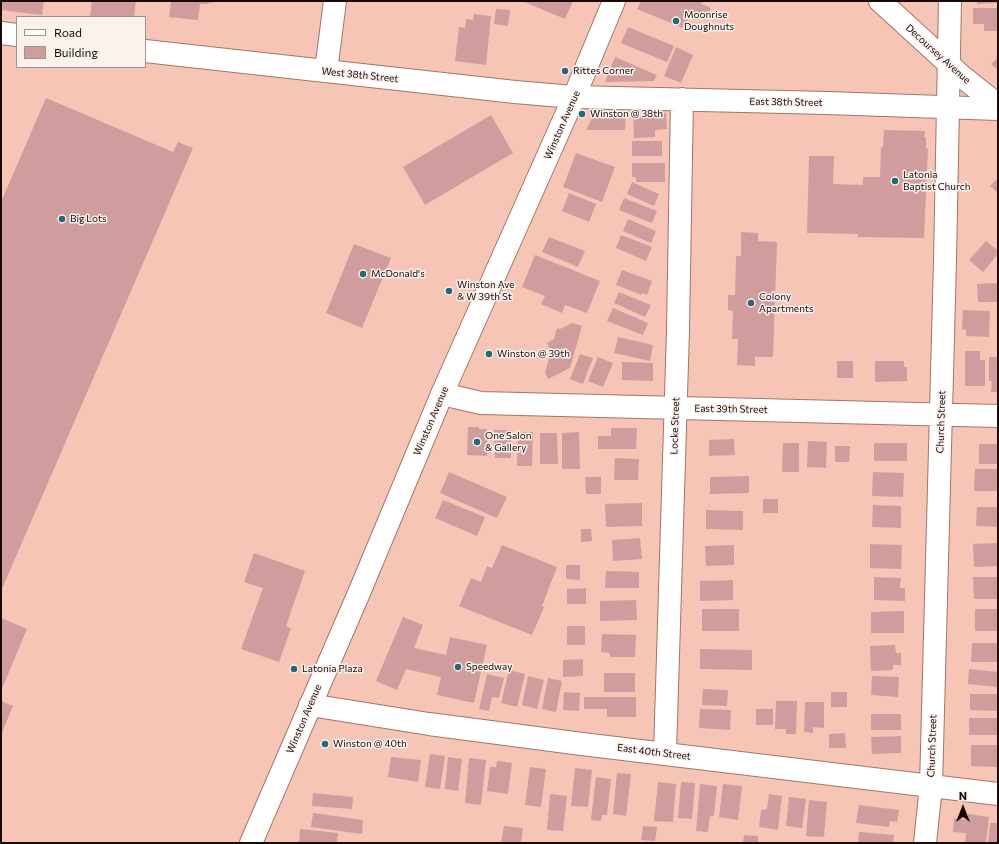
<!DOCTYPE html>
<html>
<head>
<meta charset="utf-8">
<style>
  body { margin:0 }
  #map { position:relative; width:999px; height:844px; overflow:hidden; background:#f7c5b6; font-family:Commissioner,sans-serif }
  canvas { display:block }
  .frame { position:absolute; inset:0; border:2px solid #190905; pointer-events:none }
  .legend { position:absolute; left:16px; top:16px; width:130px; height:52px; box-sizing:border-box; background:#fbf1ed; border:1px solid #a19490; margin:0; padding:5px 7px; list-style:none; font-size:12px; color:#190905 }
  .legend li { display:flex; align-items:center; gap:8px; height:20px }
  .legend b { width:20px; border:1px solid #a19490 }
  .north { position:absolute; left:943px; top:788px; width:40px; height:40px; -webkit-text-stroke:3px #fbf1ed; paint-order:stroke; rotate:0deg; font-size:11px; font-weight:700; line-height:16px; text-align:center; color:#190905 }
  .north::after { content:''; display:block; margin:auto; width:14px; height:18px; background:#190905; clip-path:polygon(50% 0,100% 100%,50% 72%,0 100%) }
</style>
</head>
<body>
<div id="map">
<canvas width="999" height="844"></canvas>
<div class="frame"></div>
<ul class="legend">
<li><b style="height:5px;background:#fff"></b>Road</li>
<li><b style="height:11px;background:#d09d9e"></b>Building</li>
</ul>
<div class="north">N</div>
</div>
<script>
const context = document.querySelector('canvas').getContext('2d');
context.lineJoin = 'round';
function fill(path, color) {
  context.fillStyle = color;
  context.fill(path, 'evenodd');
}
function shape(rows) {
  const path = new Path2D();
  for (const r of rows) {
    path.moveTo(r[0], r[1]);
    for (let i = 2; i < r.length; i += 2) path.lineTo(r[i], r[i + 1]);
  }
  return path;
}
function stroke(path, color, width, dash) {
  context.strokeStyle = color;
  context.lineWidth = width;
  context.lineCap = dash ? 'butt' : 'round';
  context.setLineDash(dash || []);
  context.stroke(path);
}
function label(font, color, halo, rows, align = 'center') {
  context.font = font + ' Commissioner,sans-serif';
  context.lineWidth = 3;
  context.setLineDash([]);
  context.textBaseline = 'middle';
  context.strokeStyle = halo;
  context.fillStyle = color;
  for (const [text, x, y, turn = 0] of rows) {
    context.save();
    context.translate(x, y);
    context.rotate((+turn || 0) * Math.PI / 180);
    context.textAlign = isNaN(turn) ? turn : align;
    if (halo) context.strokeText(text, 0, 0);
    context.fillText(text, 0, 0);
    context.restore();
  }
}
fill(shape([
  [1,1,44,1,42,15,1,10],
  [92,1,136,1,134,17,90,17],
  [171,1,216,1,216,2,206,4,200,4,198,20,169,17],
  [522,1,573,1,565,19],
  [641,1,703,1,701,4,711,8,706,20,678,8,690,14,683,28,637,9],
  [977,1,996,1,996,3,977,4],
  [973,8,997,8,998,31,984,31,984,24,973,24],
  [496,9,510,10,508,26,494,24],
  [474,14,491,16,486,65,455,61,459,27,465,28,466,19,473,20],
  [628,27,674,46,667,62,621,43],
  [676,47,693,55,681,83,664,76],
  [615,57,657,75,654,81,605,82],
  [998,57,998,70,991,64],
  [46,98,173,152,178,142,193,148,1,591,1,202],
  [595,112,626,113,625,130,586,130],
  [666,113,667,129,655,130,655,137,634,138,633,115],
  [491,115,513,153,425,205,403,167],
  [884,130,925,131,924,137,926,137,926,148,928,149,924,238,858,237,858,234,807,233,809,156,834,156,833,184,863,185,863,177,880,177,881,147,883,147],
  [632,141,662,141,662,156,632,156],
  [576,153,615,167,602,202,563,187],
  [632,163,665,163,665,182,636,182,636,177,632,177],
  [998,178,998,193,990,186],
  [632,182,659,194,654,206,627,194],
  [569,193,596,204,589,222,562,211],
  [624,198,657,211,652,223,619,210],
  [628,219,656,231,651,243,623,231],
  [741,232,758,233,758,241,777,242,773,357,755,357,755,366,737,365,738,339,732,339,733,311,728,310,728,295,735,295,736,256,741,256],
  [621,235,652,247,646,261,616,248],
  [549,237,585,251,578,267,542,252],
  [986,241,998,251,998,254,983,272,969,260],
  [354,244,391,258,362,328,326,313],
  [535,255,600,281,587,313,565,305,562,313,541,304,545,296,522,287],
  [622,270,652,281,647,295,642,293,642,295,616,285],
  [998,283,998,302,978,302,977,284],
  [619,292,651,305,645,317,614,303],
  [613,308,648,323,643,335,607,321],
  [963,310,990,311,989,337,966,336,966,330,962,329],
  [572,323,582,326,570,368,548,379,545,373,551,351,547,343,554,339,557,328,560,329],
  [618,337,653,345,650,361,614,353],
  [965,351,980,351,980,360,985,360,985,386,965,386],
  [580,354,593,358,583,384,570,379],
  [598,357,613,363,603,387,588,381],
  [989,357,998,357,998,392,991,392,992,381,989,381],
  [837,361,853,361,853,378,837,378],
  [875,361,904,361,904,367,907,367,907,381,875,382],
  [622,362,653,363,653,381,622,380],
  [468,427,479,427,479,429,487,429,487,456,467,455],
  [611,428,637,428,636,449,598,449,598,436,611,436],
  [494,430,511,430,511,458,495,458],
  [518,432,533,432,532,466,517,466],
  [579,432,580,469,562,469,562,433],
  [540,433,557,433,558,464,540,464],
  [734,439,735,455,709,456,709,440],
  [808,441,827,442,826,468,807,467],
  [783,443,799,443,799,472,782,472],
  [874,443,907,443,907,461,874,461],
  [979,444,998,444,998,464,979,464],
  [835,446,850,446,849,462,835,462],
  [615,458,639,459,638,480,614,480],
  [975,469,998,469,998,491,974,491],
  [449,472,507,497,497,518,440,493],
  [873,472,904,473,903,497,872,496],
  [749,476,749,493,710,494,710,477],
  [585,477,601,477,601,494,586,494],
  [763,499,778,499,778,513,763,513],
  [443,500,485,517,477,536,435,518],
  [642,503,642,526,606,527,605,504],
  [873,505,901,506,901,528,872,527],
  [977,507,998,507,998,527,976,526],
  [706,510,743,511,743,530,706,529],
  [581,529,591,529,592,541,581,542],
  [640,538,642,559,613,561,612,540],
  [998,543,998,566,974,567,973,544],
  [870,544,902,545,901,569,870,568],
  [502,545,557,567,542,606,544,607,532,635,459,606,471,578,481,582,487,566,492,568],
  [734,545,734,565,706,566,705,546],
  [254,553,305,571,286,626,291,628,279,662,241,649,263,588,244,582],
  [566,565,580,565,580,580,566,579],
  [606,571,639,572,639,588,605,588],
  [874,577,901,578,900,588,905,588,905,601,874,600],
  [973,577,998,577,998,599,974,599],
  [733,580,733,600,700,601,700,581],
  [586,588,586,604,567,604,567,589],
  [636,600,637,620,600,621,600,601],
  [702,609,739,609,739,631,702,631],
  [975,609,998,609,998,631,975,631],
  [904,611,904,633,871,633,871,612],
  [403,617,423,625,414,648,446,655,450,637,487,645,474,703,437,695,441,677,406,669,397,690,376,681],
  [1,618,27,629,1,691],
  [567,626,585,626,585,645,567,645],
  [602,634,636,635,635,657,610,657,610,653,601,652],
  [972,643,998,643,998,662,971,662],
  [895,645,896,653,901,653,901,665,893,665,893,670,871,671,870,646],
  [700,649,752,650,752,670,700,669],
  [583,659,583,676,563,677,563,660],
  [969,669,998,672,998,687,968,684],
  [509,670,525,674,517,707,501,703],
  [604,673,635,673,635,692,604,692],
  [487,674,504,678,499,698,492,697,489,711,479,709],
  [528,676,544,680,537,709,522,705],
  [872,676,899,677,898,697,871,695],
  [548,678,562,681,556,712,542,709],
  [703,689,728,690,727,706,702,705],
  [564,692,580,693,579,711,563,710],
  [831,692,847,692,847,707,831,707],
  [970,694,998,694,998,711,970,710],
  [584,697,636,697,636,717,607,717,607,709,584,709],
  [1,701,13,706,1,735],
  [776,701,797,701,796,734,786,734,786,729,775,729],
  [805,702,824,702,824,728,813,727,813,733,804,732],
  [700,709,731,710,730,730,699,728],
  [756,709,773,709,773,725,756,725],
  [871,714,901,714,901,730,871,730],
  [969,718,998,718,998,735,969,735],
  [845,733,846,748,829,748,829,734],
  [901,736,901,753,872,754,871,737],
  [971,745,998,745,997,767,971,766],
  [430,754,445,756,440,789,425,787],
  [391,757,421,760,418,782,388,777],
  [448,757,462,759,458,791,445,789],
  [469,758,486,760,481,805,465,803],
  [497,761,512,763,508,794,487,791,490,767,496,767],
  [530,767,546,769,541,807,525,805],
  [575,768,592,770,588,807,571,806],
  [617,773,631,774,626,816,613,814],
  [596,777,611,779,607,815,602,815,601,821,591,820],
  [658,782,676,784,673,822,654,821],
  [681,782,695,783,692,819,678,818],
  [700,784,717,786,714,816,710,816,708,832,696,831],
  [723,784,742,786,738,820,719,817],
  [313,793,353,797,352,809,312,806],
  [550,794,567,796,563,831,547,830],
  [769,794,782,796,778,830,759,827,761,810,767,809],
  [789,797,806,799,802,828,786,826],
  [809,800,827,802,824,837,806,836],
  [859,805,899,810,897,822,890,821,889,827,856,823],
  [313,813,363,820,362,834,311,827],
  [968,814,989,817,986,843,965,843,966,833,953,832,954,818,967,820],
  [990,823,998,823,998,843,988,843],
  [504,826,523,828,521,843,501,843],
  [643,826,657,827,655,841,641,840],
  [300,829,338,833,337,843,299,843],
  [859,832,894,835,893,843,858,843],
  [744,835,758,836,758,843,743,843]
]), '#d09d9e');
const minor = shape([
  [1,33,17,35],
  [145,51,515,92,574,97,827,103,998,109],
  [326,71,335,1],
  [442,394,481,403,998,416],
  [310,705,429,724,582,744,998,794],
  [665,753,678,330,682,99],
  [925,843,931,786,945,261,950,1]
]);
const major = shape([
  [880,1,949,64,960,75,998,105],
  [251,843,359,593,442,394,574,97,614,1]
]);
stroke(minor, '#a27567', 24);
stroke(major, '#a27567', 24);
stroke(minor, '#fff', 22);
stroke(major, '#fff', 22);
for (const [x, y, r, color] of [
  [676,21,4,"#236779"],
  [565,71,4,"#236779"],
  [582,114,4,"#236779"],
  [895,181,4,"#236779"],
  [62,219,4,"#236779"],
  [363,274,4,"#236779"],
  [449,291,4,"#236779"],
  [751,303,4,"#236779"],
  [489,354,4,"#236779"],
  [477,442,4,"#236779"],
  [458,667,4,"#236779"],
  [294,669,4,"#236779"],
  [325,744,4,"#236779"]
]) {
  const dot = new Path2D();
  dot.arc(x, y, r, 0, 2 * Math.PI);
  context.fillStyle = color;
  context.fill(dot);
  stroke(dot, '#fbf1ed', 1.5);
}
label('10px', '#190905', '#fbf1ed', [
  ["Moonrise",684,15],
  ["Doughnuts",684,27],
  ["Rittes Corner",573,71],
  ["Winston @ 38th",590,114],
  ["Latonia",903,175],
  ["Baptist Church",903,187],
  ["Big Lots",70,219],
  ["McDonald's",371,274],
  ["Winston Ave",457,285],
  ["& W 39th St",457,297],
  ["Colony",759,297],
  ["Apartments",759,309],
  ["Winston @ 39th",497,354],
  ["One Salon",485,436],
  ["& Gallery",485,448],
  ["Speedway",466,667],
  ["Latonia Plaza",302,669],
  ["Winston @ 40th",333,744]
], 'left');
label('10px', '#190905', '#fbf1ed', [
  ["Decoursey Avenue",938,54,42],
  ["West 38th Street",360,75,6],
  ["East 38th Street",786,102,1],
  ["Winston Avenue",562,125,-66],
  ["East 39th Street",731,409,1],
  ["Winston Avenue",431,421,-67],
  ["Church Street",941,422,-88],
  ["Locke Street",675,426,-88],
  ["Winston Avenue",304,719,-67],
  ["Church Street",932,746,-88],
  ["East 40th Street",654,752,7]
]);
</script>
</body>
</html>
